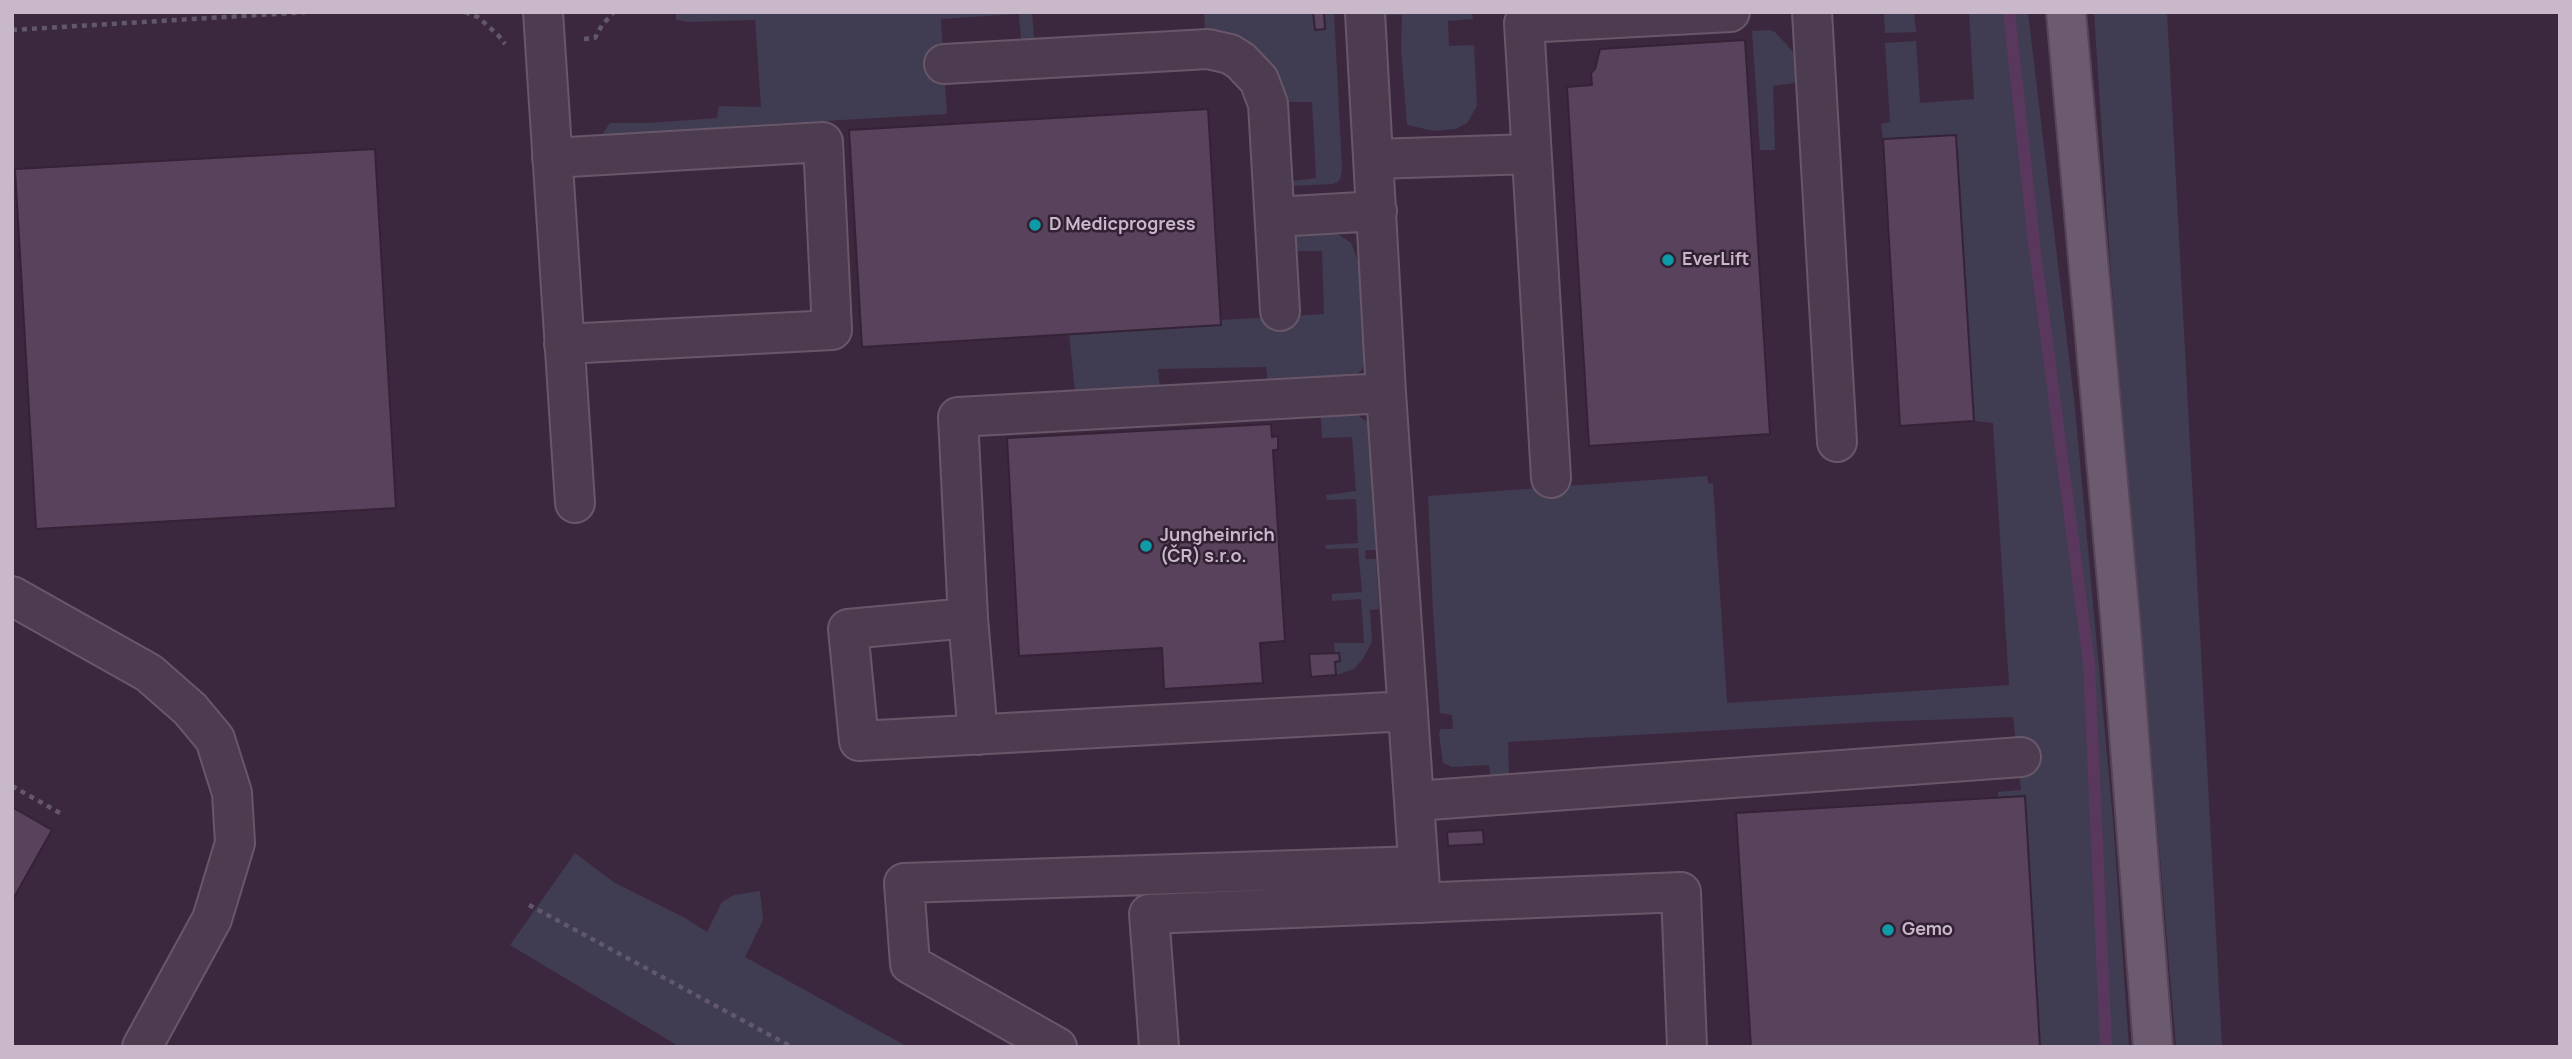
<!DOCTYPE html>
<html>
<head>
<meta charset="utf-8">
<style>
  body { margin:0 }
  #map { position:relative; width:2572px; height:1059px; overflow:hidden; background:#3c283e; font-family:Manrope,sans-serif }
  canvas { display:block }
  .frame { position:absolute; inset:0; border:14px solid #c8b8c9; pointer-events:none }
</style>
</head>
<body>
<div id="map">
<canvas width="2572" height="1059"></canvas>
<div class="frame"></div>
</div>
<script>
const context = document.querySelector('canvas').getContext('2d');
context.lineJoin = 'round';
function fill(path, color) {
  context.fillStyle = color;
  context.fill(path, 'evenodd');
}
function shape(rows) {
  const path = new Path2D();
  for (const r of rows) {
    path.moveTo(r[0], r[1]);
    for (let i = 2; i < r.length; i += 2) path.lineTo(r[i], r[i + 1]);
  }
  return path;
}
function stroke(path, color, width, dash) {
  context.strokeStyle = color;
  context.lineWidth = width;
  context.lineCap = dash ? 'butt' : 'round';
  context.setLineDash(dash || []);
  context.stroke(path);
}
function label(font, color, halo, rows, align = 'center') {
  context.font = font + ' Manrope,sans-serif';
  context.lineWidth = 5;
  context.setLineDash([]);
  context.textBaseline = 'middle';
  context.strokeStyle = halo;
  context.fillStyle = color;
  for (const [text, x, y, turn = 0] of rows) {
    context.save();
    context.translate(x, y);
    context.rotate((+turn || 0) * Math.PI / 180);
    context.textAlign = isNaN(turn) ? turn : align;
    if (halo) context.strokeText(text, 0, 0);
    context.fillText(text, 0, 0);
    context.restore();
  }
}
fill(shape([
  [676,12,1050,12,1032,13,1034,38,1025,41,1021,38,1019,14,941,19,947,114,737,126,736,139,601,136,610,123,649,123,717,118,719,106,761,107,755,20,689,22,676,20],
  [1204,12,1334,12,1342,169,1341,177,1338,182,1332,184,1292,186,1291,181,1316,178,1312,102,1286,102,1277,76,1232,36,1205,30],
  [1386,12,1472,12,1473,19,1448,21,1449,46,1474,45,1477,106,1467,123,1455,129,1434,131,1407,125,1401,49,1402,15,1386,15],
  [1884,12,1914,12,1916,32,1885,33],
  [1969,12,2028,12,2075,408,2113,820,2129,1047,2040,1047,2025,796,1998,797,1998,792,2021,790,2013,717,1872,722,1508,742,1509,774,1491,777,1489,765,1452,767,1443,763,1439,733,1441,729,1453,729,1452,715,1440,713,1433,612,1428,496,1707,476,1708,483,1713,484,1727,703,2009,685,1993,423,1974,421,1956,135,1883,139,1881,124,1890,122,1885,43,1916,41,1920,103,1974,99],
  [2094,12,2167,12,2222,1047,2176,1047,2111,275],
  [1769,30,1775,32,1797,56,1802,82,1773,86,1775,150,1760,150,1752,31],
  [1330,232,1338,234,1351,243,1359,263,1365,361,1362,370,1355,375,1268,383,1266,367,1158,369,1160,388,1075,393,1069,334,1220,325,1220,320,1324,314,1322,251,1296,251,1294,239,1297,234],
  [1354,413,1368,422,1369,431,1376,550,1365,550,1366,559,1376,559,1379,609,1370,610,1372,642,1362,660,1354,669,1336,675,1335,662,1340,661,1339,653,1335,653,1334,643,1364,643,1361,599,1332,601,1332,594,1362,592,1358,548,1326,549,1325,545,1358,543,1356,499,1327,500,1326,495,1356,491,1352,437,1322,438,1321,417,1324,414],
  [575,853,615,883,685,918,707,932,722,902,734,895,760,891,763,920,745,957,908,1047,680,1047,510,945]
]), '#403c52');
stroke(shape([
  [2009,12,2034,243,2089,663,2106,1047]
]), '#5a385e', 12);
const building = shape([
  [1313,12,1324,12,1325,29,1315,30,1313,12],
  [1745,40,1770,434,1589,446,1567,87,1592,85,1591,73,1595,69,1600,49,1745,40],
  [1208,109,1221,325,862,347,849,130,1208,109],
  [1956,135,1974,421,1900,426,1883,139,1956,135],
  [375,149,396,508,36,529,15,169,375,149],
  [1271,424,1272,437,1278,436,1278,450,1273,450,1285,641,1260,643,1263,683,1164,689,1162,648,1019,656,1007,438,1271,424],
  [1339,653,1340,661,1335,662,1336,675,1311,677,1309,654,1339,653],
  [2025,796,2040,1047,1751,1047,1736,813,2025,796],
  [12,807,52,830,12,901,12,807],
  [1483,830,1484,844,1448,846,1447,832,1483,830]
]);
fill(building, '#59425b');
stroke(building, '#342336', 2);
const minor = shape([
  [543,12,575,503],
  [1365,12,1386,393,1421,903],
  [1812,12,1837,442],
  [944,64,1208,49,1230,54,1241,61,1259,80,1268,104,1280,311],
  [552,158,823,142,832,330,564,344],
  [1374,159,1531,154],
  [1275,217,1377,211],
  [1551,478,1524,23,1730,12],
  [12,596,149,673,190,709,215,739,232,793,235,843,212,919,142,1047],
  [968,618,848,629,859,741,1408,711],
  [978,735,968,618,958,417,1386,393],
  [1415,801,2021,757],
  [1057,1047,910,964,904,883,1418,866],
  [1159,1047,1149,914,1681,892,1687,1047]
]);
const major = shape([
  [2066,12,2120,616,2153,1047]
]);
stroke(minor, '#685769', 42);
stroke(major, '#564558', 42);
stroke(shape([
  [465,12,478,17,498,35,505,44],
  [12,30,308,12],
  [584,39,595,38,602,25,614,12],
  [12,786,60,813],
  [529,905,792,1047]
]), '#62586c', 4.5, [5, 5]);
stroke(minor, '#4d3c4f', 38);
stroke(major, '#6c5a6e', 38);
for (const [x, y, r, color] of [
  [1035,225,7,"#0f9aa8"],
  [1668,260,7,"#0f9aa8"],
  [1146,546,7,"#0f9aa8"],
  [1888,930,7,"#0f9aa8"]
]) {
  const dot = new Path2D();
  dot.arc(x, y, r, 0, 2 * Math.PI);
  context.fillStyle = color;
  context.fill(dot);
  stroke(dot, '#322134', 2.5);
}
label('bold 18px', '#c8b8c9', '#322134', [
  ["D Medicprogress",1049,225],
  ["EverLift",1682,260],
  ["Jungheinrich",1160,536],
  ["(ČR) s.r.o.",1160,557],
  ["Gemo",1902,930]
], 'left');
</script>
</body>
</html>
